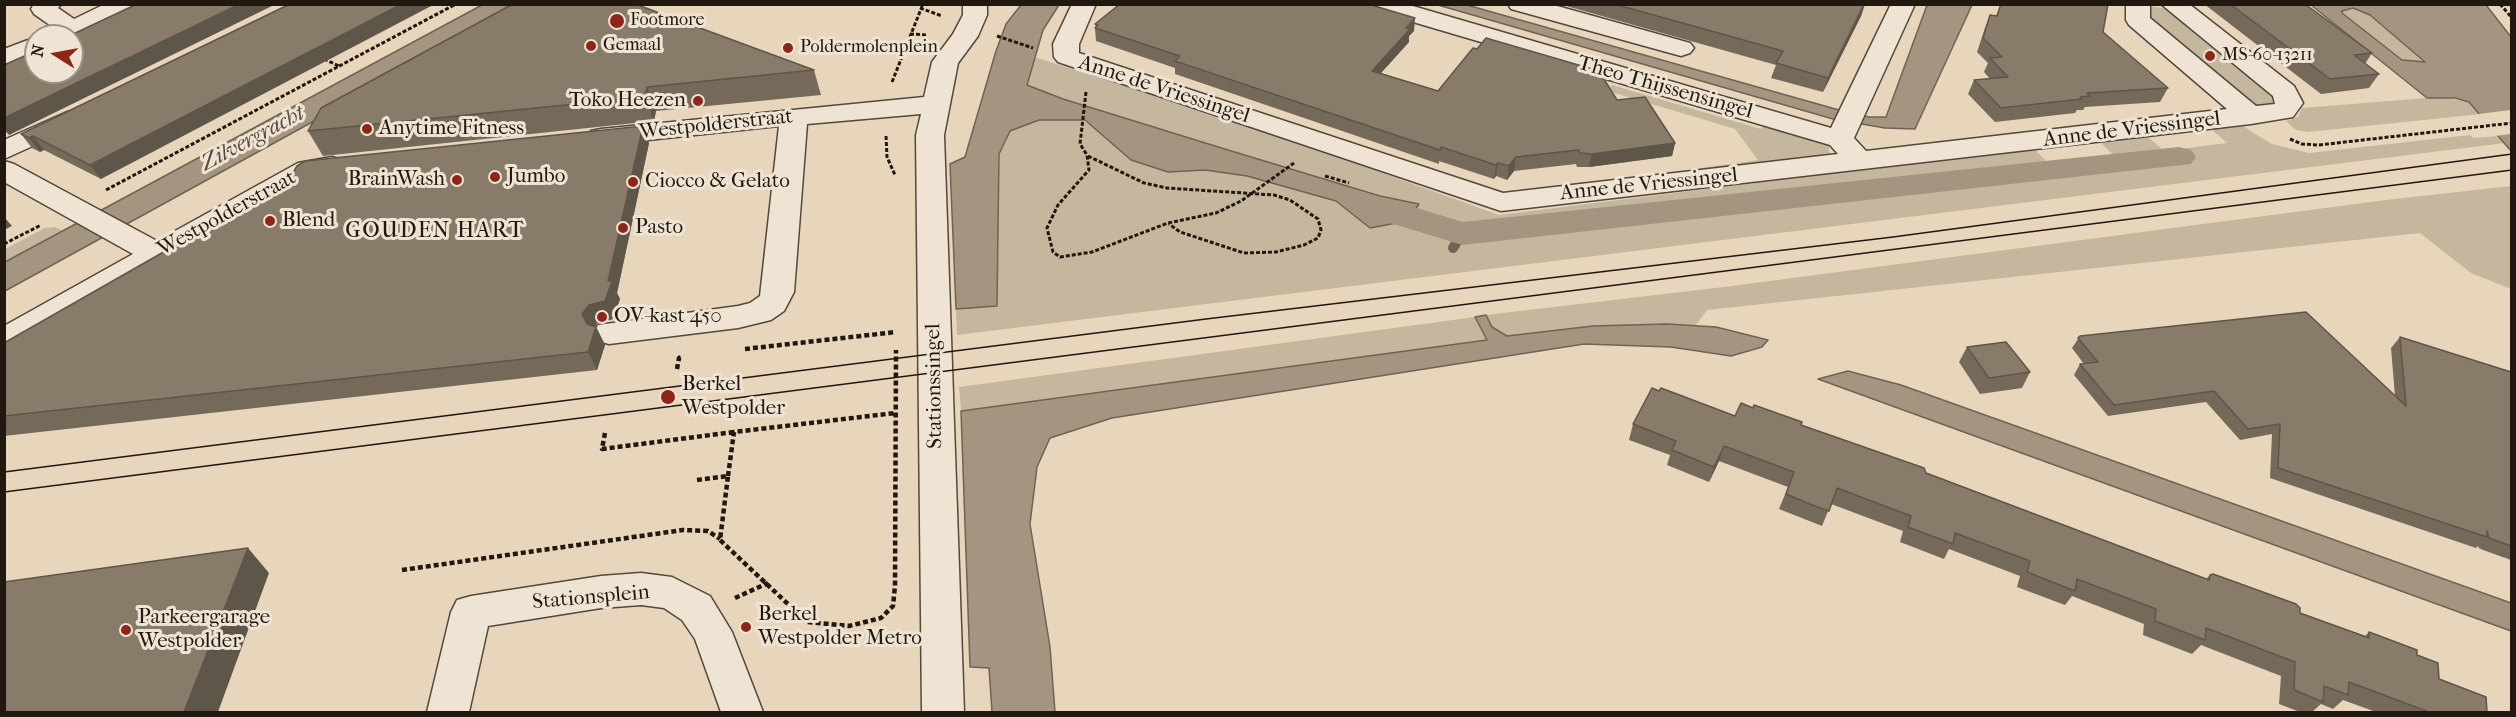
<!DOCTYPE html>
<html>
<head>
<meta charset="utf-8">
<style>
  body { margin:0 }
  #map { position:relative; width:2516px; height:717px; overflow:hidden; background:#e7d6bb; font-family:"IM FELL French Canon",serif }
  canvas { display:block }
  .frame { position:absolute; inset:0; border:6px solid #211810; pointer-events:none }
  .north { position:absolute; left:24px; top:24px; width:60px; height:60px; box-sizing:border-box; background:#efe4d3; border:2px solid #9d9285; border-radius:50%; rotate:281deg; font-size:16px; font-weight:700; line-height:24px; text-align:center; color:#211810 }
  .north::after { content:''; display:block; margin:auto; width:21px; height:27px; background:#8f2418; clip-path:polygon(50% 0,100% 100%,50% 72%,0 100%) }
</style>
</head>
<body>
<div id="map">
<canvas width="2516" height="717"></canvas>
<div class="frame"></div>
<div class="north">N</div>
</div>
<script>
const context = document.querySelector('canvas').getContext('2d');
context.lineJoin = 'round';
function fill(path, color) {
  context.fillStyle = color;
  context.fill(path, 'evenodd');
}
function shape(rows) {
  const path = new Path2D();
  for (const r of rows) {
    path.moveTo(r[0], r[1]);
    for (let i = 2; i < r.length; i += 2) path.lineTo(r[i], r[i + 1]);
  }
  return path;
}
function stroke(path, color, width, dash) {
  context.strokeStyle = color;
  context.lineWidth = width;
  context.lineCap = dash ? 'butt' : 'round';
  context.setLineDash(dash || []);
  context.stroke(path);
}
function label(font, color, halo, rows, align = 'center') {
  context.font = font + ' "IM FELL French Canon",serif';
  context.lineWidth = 6;
  context.setLineDash([]);
  context.textBaseline = 'middle';
  context.strokeStyle = halo;
  context.fillStyle = color;
  for (const [text, x, y, turn = 0] of rows) {
    context.save();
    context.translate(x, y);
    context.rotate((+turn || 0) * Math.PI / 180);
    context.textAlign = isNaN(turn) ? turn : align;
    if (halo) context.strokeText(text, 0, 0);
    context.fillText(text, 0, 0);
    context.restore();
  }
}
fill(shape([
  [2150,6,2173,10,2195,28,2189,29,2236,68,2244,67,2270,88,2276,100,2272,104,2253,106,2214,78,2221,76,2175,37,2166,38,2149,23,2147,10],
  [2353,8,2370,15,2425,62,2402,60,2342,13,2341,11],
  [1034,57,1247,124,1499,215,2033,148,2049,164,2114,156,2098,140,2147,136,2164,151,2227,143,2210,128,2241,125,2272,144,2309,153,2470,135,2473,138,2500,136,2505,143,957,335,956,309,997,306,999,154],
  [1612,85,1761,129,1764,124,1822,140,1829,146,1829,154,1821,157,1697,172,1695,169,1758,160,1735,129,1608,91],
  [2439,97,2469,102,2482,114,2308,132,2296,130,2286,121,2298,117,2302,108],
  [2511,186,2511,289,2471,273,2420,233,1707,310,1696,325,1593,326,1507,336,1492,327,1486,315,1724,287,2386,200],
  [55,227,63,231,5,262,5,249,45,228],
  [1475,317,1487,340,961,411,959,387]
]), '#c5b69e');
const water = shape([
  [482,5,525,5,5,291,5,262,482,5],
  [1021,5,1059,5,1043,30,1027,85,1063,99,1228,150,1380,196,1419,204,1407,221,1370,228,1336,201,1247,176,1205,170,1168,172,1131,160,1085,120,1039,120,1010,131,999,154,997,306,956,309,950,164,965,157,996,51,1006,24,1021,5],
  [1438,5,1467,5,1839,110,1869,117,1886,117,1927,5,1972,5,1915,129,1885,128,1833,119,1438,5],
  [2311,5,2486,5,2511,37,2511,151,2469,102,2455,98,2427,98,2311,5],
  [2353,8,2370,15,2425,62,2402,60,2342,13,2342,11,2353,8],
  [1486,315,1492,327,1507,336,1593,326,1667,324,1716,327,1768,340,1762,347,1731,356,1671,347,1584,344,1112,418,1050,438,1037,467,1030,524,1050,647,1055,712,992,712,989,668,970,667,961,411,1487,340,1475,317,1486,315],
  [1848,371,1901,385,2511,603,2511,631,1818,379,1848,371]
]);
fill(water, '#a49581');
stroke(water, '#706354', 1.5);
fill(shape([
  [2511,110,2511,134,2495,136,2478,114]
]), '#e7d6bb');
stroke(shape([
  [1453,248,1462,234]
]), '#706354', 10);
fill(shape([
  [2179,147,2191,150,2196,157,2191,164,1462,245,1348,210,1343,202,1348,194,1360,191,1463,222,2179,147]
]), '#a49581');
const minor = shape([
  [34,4,61,4,58,8,74,19,105,4,138,4,135,9,72,38,43,36,54,28,34,14,31,9,34,4],
  [963,4,987,4,987,15,978,36,958,63,944,135,964,712,922,712,916,135,921,114,807,124,794,292,784,311,771,320,738,328,609,344,598,341,593,333,598,325,738,306,750,303,760,296,779,126,601,145,591,143,587,137,591,131,601,129,924,97,932,62,953,34,963,15,963,4],
  [1072,4,1096,4,1079,44,1079,53,1503,193,1838,154,1830,145,1369,9,1366,4,1406,4,1831,128,1891,4,1915,4,1854,138,1866,151,2227,109,2129,25,2126,20,2126,4,2150,4,2150,18,2256,106,2275,104,2273,96,2161,4,2189,4,2294,86,2303,103,2293,117,2251,124,1501,211,1058,62,1054,57,1053,44,1072,4],
  [1508,4,1550,4,1690,43,1694,48,1690,53,1681,56,1511,9,1508,4],
  [36,37,36,54,4,67,4,49,36,37],
  [67,112,77,114,81,120,77,126,4,159,4,140,67,112],
  [332,157,342,160,346,166,342,172,315,177,16,349,4,352,4,326,133,254,4,182,4,161,14,164,157,241,298,163,332,157],
  [641,573,672,577,710,596,732,632,763,712,721,712,695,639,682,620,664,608,641,605,601,608,488,626,469,712,427,712,451,612,457,600,471,596,601,576,641,573]
]);
stroke(minor, '#52483b', 3);
stroke(shape([
  [2500,4,2512,18],
  [920,8,942,16],
  [910,34,927,35],
  [997,36,1033,48],
  [324,59,339,66],
  [892,82,923,4],
  [1086,92,1080,144,1087,155,1089,170,1058,205,1047,228,1053,252,1060,257,1092,252,1168,223,1216,213,1241,201,1294,163],
  [886,136,887,157,895,175],
  [2290,139,2302,144,2319,145,2512,123],
  [1088,156,1144,183,1167,188,1274,195,1290,200,1318,219,1321,230,1318,238,1304,245,1276,252,1244,253,1180,232,1169,224],
  [1325,176,1349,183],
  [106,190,456,4],
  [4,244,41,225]
]), '#211810', 3, [4, 2]);
stroke(shape([
  [745,349,896,332],
  [677,369,679,358,682,357],
  [605,433,602,449,734,432],
  [728,476,734,432,895,413],
  [697,480,728,476,720,540,807,622,849,626,881,618,893,606,895,586,896,350],
  [402,570,683,530,708,531,720,539],
  [735,598,768,583]
]), '#211810', 4.5, [5, 3]);
fill(minor, '#efe4d3');
stroke(shape([
  [4,472,1206,319,1893,237,2512,154],
  [4,492,2512,170]
]), '#211810', 1.5);
fill(shape([
  [290,4,101,179,44,150,40,152,32,148,21,134],
  [1559,4,1865,4,1861,16,1823,92,1771,78,1776,65],
  [2001,4,2108,4,2103,32,2168,88,2160,102,2085,107,2083,110,2077,110,2075,113,1995,122,1968,94,1974,80,1990,79,1984,72,1988,63,1977,52,1985,28,1990,15,1996,16],
  [2204,4,2305,4,2372,53,2365,64,2379,74,2369,88,2321,94],
  [1095,24,1414,31,1409,36,1409,42,1381,73,1438,91,1617,100,1675,143,1672,156,1589,167,1577,167,1576,164,1514,171,1507,180,1496,176,1494,179,1439,161,1439,164,1175,74,1175,68,1096,41,1095,28,1096,28],
  [814,70,821,95,656,111,654,121,323,156,308,131,321,108],
  [649,143,617,293,620,299,613,319,597,323,595,327,596,327,605,345,597,370,4,436,4,343,288,181],
  [2080,336,2395,396,2391,348,2400,337,2511,372,2511,560,2483,550,2479,548,2478,546,2476,548,2270,478,2272,434,2240,440,2206,402,2108,416,2074,375,2080,364,2084,364,2072,348],
  [1967,347,2030,372,2022,388,1980,394,1959,362],
  [1735,416,1801,425,2206,579,2210,575,2300,613,2365,636,2369,632,2417,655,2439,679,2487,712,2376,712,2343,700,2333,709,2321,704,2312,712,2300,712,2279,704,2281,676,2201,645,2192,654,2143,635,2144,624,2072,596,2065,605,2017,587,2020,576,1949,549,1944,559,1900,542,1903,531,1831,504,1822,526,1779,509,1788,487,1719,461,1709,482,1667,465,1670,455,1629,440,1633,424]
]), '#756a5a');
fill(shape([
  [240,4,276,4,9,135,4,129,4,118],
  [402,4,435,4,101,179,90,165],
  [1865,4,1861,16,1823,92,1828,78],
  [1415,18,1414,31,1409,36,1409,42,1371,84,1372,71],
  [647,87,656,111,654,121,645,97],
  [643,126,649,143,617,293,620,299,613,319,597,323,591,332,582,314,589,305],
  [33,136,44,150,40,152,29,138],
  [1675,143,1672,156,1589,167,1592,154],
  [1516,157,1514,171,1507,180,1509,166],
  [1498,163,1496,176,1494,179,1496,165],
  [4,217,12,226,4,230],
  [596,327,605,345,597,370,588,352],
  [1724,446,1719,461,1709,482,1714,467],
  [248,548,269,573,218,712,184,712]
]), '#5f564a');
const building = shape([
  [137,4,240,4,4,118,4,65,36,51,36,72,72,72,72,36,69,36,137,4],
  [290,4,402,4,90,165,33,136,29,138,21,134,290,4],
  [513,4,635,4,814,70,647,87,645,97,308,131,321,108,513,4],
  [1120,4,1368,4,1415,18,1406,28,1410,29,1372,71,1438,91,1473,48,1477,49,1486,38,1599,71,1617,100,1645,97,1675,143,1592,154,1580,153,1578,150,1516,157,1509,166,1498,163,1496,165,1441,147,1440,150,1175,61,1180,56,1095,28,1098,25,1095,24,1120,4],
  [1614,4,1864,4,1828,78,1776,63,1783,51,1614,4],
  [2001,4,2108,4,2103,32,2168,88,2087,93,2090,96,2080,97,2082,99,2001,108,1974,80,2008,77,1990,58,2002,57,1983,38,1990,15,1997,16,2001,4],
  [2230,4,2305,4,2372,53,2354,55,2379,74,2330,79,2230,4],
  [643,126,608,281,612,281,605,301,589,305,582,314,587,324,596,327,588,352,4,416,4,343,288,181,297,166,305,161,643,126],
  [2306,312,2406,406,2400,337,2511,372,2511,546,2489,538,2487,531,2487,537,2278,468,2280,424,2248,429,2214,391,2114,405,2080,364,2098,362,2078,338,2080,336,2306,312],
  [2006,342,2030,372,1989,378,1967,347,2006,342],
  [1652,388,1659,391,1661,388,1735,416,1741,403,1753,408,1754,405,1802,422,1801,425,1924,468,1926,473,2209,580,2210,575,2213,574,2296,604,2300,608,2300,613,2369,638,2369,632,2417,650,2417,655,2438,663,2439,679,2486,697,2487,712,2429,712,2349,682,2348,695,2324,686,2323,702,2294,690,2295,662,2206,628,2205,640,2155,621,2156,609,2077,579,2075,591,2027,572,2030,561,1955,533,1953,544,1908,527,1911,516,1837,488,1829,511,1807,503,1786,494,1794,472,1724,446,1714,467,1672,450,1676,441,1633,424,1652,388],
  [248,548,184,712,4,712,4,582,248,548]
]);
fill(building, '#887b69');
stroke(building, '#5f564a', 1.5);
for (const [x, y, r, color] of [
  [617,21,8,"#8f2418"],
  [591,46,6,"#8f2418"],
  [788,48,6,"#8f2418"],
  [2210,56,6,"#8f2418"],
  [698,101,6,"#8f2418"],
  [367,129,6,"#8f2418"],
  [495,177,6,"#8f2418"],
  [457,180,6,"#8f2418"],
  [633,182,6,"#8f2418"],
  [270,221,6,"#8f2418"],
  [623,228,6,"#8f2418"],
  [602,317,6,"#8f2418"],
  [668,397,8,"#8f2418"],
  [746,627,6,"#8f2418"],
  [126,630,6,"#8f2418"]
]) {
  const dot = new Path2D();
  dot.arc(x, y, r, 0, 2 * Math.PI);
  context.fillStyle = color;
  context.fill(dot);
  stroke(dot, '#efe4d3', 2);
}
label('18px', '#211810', '#efe4d3', [
  ["Footmore",630,21],
  ["Gemaal",603,46],
  ["Poldermolenplein",800,48],
  ["MS-60-13211",2222,56]
], 'left');
label('21px', '#211810', '#efe4d3', [
  ["Theo Thijssensingel",1665,88,16],
  ["Anne de Vriessingel",1164,90,18],
  ["Westpolderstraat",716,125,-6],
  ["Anne de Vriessingel",2132,130,-7],
  ["Anne de Vriessingel",1649,185,-6],
  ["Westpolderstraat",227,214,-29],
  ["Stationssingel",935,386,-91],
  ["Stationsplein",591,598,-5]
]);
label('21px', '#211810', '#efe4d3', [
  ["Toko Heezen",686,101,"right"],
  ["Anytime Fitness",379,129],
  ["Jumbo",507,177],
  ["BrainWash",445,180,"right"],
  ["Ciocco & Gelato",645,182],
  ["Blend",282,221],
  ["Pasto",635,228],
  ["OV-kast 450",614,317],
  ["Berkel",682,385],
  ["Westpolder",682,409],
  ["Berkel",758,615],
  ["Westpolder Metro",758,639],
  ["Parkeergarage",138,618],
  ["Westpolder",138,642]
], 'left');
label('italic 22px', '#554a3d', '#efe4d3', [
  ["Zilvergracht",253,139,-28]
]);
context.letterSpacing = '1.5px';
label('22px', '#211810', '#efe4d3', [
  ["GOUDEN HART",435,232]
]);
context.letterSpacing = '0px';
</script>
</body>
</html>
